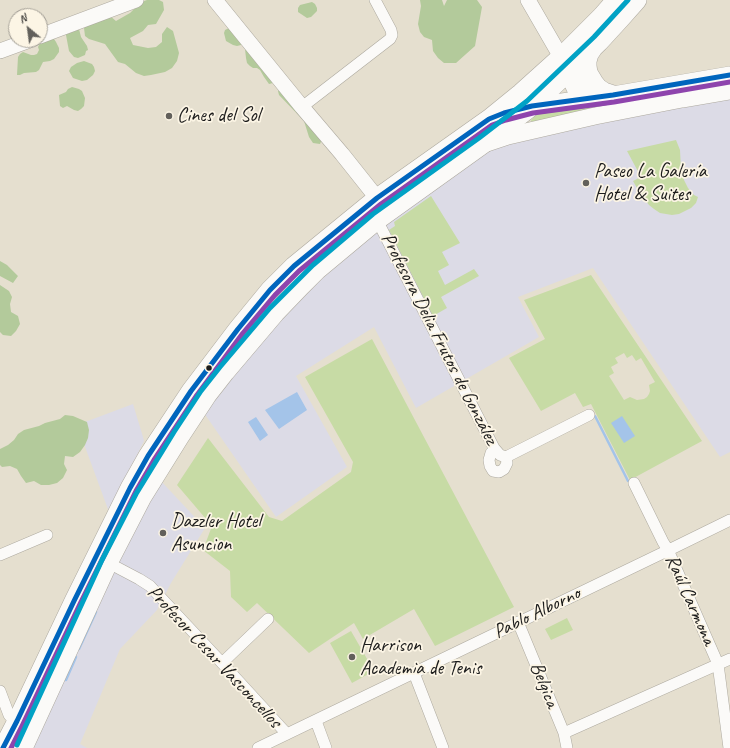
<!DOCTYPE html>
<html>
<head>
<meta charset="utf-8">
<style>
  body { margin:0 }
  #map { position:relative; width:730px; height:748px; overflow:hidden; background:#e5dfcf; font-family:Caveat,sans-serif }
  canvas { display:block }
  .north { position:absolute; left:8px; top:8px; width:40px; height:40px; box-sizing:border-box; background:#fcf5e5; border:1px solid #a29e95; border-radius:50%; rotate:331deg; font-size:11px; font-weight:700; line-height:16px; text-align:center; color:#1c1c1c }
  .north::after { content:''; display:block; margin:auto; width:14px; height:18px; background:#62605b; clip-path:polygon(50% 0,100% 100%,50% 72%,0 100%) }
</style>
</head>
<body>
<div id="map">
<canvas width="730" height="748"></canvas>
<div class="north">N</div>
</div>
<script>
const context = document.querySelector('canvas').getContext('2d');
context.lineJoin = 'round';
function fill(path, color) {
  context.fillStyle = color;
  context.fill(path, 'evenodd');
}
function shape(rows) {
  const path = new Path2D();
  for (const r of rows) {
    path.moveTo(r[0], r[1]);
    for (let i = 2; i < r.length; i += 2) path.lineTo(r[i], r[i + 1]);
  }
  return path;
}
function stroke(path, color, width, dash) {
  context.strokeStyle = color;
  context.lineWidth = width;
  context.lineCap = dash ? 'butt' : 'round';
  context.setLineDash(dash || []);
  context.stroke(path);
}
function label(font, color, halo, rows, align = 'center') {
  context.font = font + ' Caveat,sans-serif';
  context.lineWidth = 3.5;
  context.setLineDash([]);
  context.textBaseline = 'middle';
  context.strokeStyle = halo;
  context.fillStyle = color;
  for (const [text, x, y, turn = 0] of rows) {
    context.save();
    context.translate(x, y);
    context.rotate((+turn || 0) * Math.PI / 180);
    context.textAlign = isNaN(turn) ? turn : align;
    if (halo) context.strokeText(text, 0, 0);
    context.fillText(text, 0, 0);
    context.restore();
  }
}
fill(shape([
  [730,96,730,452,720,457,593,268,518,297,539,337,416,408,374,327,296,376,347,467,276,517,204,413,270,330,354,247,493,145],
  [133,404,143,437,144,441,109,512,77,425],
  [160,480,205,528,171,583,157,610,120,649,80,744,87,748,30,748,62,676]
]), '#dcdbe6');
fill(shape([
  [589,107,589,110,532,123,531,120,539,113],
  [676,140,680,150,681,169,684,180,688,188,694,195,698,197,696,203,691,208,679,214,672,215,660,213,654,209,649,205,641,195,633,181,641,177,627,151],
  [431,196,460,243,442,252,449,265,438,271,445,285,474,269,479,276,441,297,447,308,433,316,389,230,395,226,394,222],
  [591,275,702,441,630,480,591,404,583,407,575,393,541,411,509,358,545,339,524,300],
  [624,353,627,358,632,355,636,361,641,358,655,382,649,385,650,391,649,394,647,397,644,399,637,400,630,397,624,400,609,376,614,373,611,367,618,363,615,358],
  [372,339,514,607,435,646,414,609,363,639,354,623,309,653,257,603,247,612,231,597,230,571,203,550,212,526,177,485,208,438,269,517,282,521,351,472,353,462,305,377],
  [567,618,573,630,551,640,545,629],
  [351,631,374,671,352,683,330,643]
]), '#c7dba5');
fill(shape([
  [147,0,159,0,163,2,164,10,156,24,148,25,143,31,130,38,133,45,148,48,156,47,162,42,162,34,167,27,173,31,179,53,177,61,172,68,165,72,151,75,144,76,136,73,125,64,118,62,105,44,89,39,85,36,84,28,87,21,110,16,116,21,130,13,141,2],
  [420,0,442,0,444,6,447,0,477,0,482,7,475,46,456,63,444,63,438,58,433,51,432,40,424,37,420,32,418,24,421,6],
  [312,2,315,4,317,8,317,11,311,17,307,18,298,12,298,8,300,5],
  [77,26,79,29,81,37,87,46,88,50,86,51,85,55,78,58,74,57,69,51,66,35,66,31],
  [229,28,245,43,241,45,237,46,233,45,226,41,224,33,225,30],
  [50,38,54,39,56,42,59,48,59,52,54,59,50,61,43,62,39,70,36,72,24,73,20,75,17,75,18,57,20,54,23,52,31,55,34,55,37,54,39,50,38,47,40,43],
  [248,47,266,69,273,83,269,84,264,77,260,70,257,68,253,68,250,66,247,63,246,58,245,49,246,50],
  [84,61,92,64,94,67,95,71,93,75,87,80,82,81,73,78,69,71,71,67,77,63],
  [72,87,79,89,82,91,85,98,84,106,81,109,78,111,74,110,67,106,63,108,60,106,59,95,66,92,68,89],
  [295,87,298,90,303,104,323,137,320,144,313,143,309,137,304,121,279,95,278,91],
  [0,261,7,265,18,276,13,283,0,276],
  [0,285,9,291,12,297,10,304,11,312,18,316,20,324,16,331,11,336,3,335,0,332],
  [65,415,73,416,87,422,89,430,88,438,85,445,80,452,73,457,65,456,64,464,67,470,63,478,57,483,49,485,41,485,34,481,26,483,21,476,17,469,10,466,2,467,0,465,0,449,8,445,14,440,18,434,24,430,39,426,45,423,60,419]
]), '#b3ca9b');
fill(shape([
  [297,392,307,410,279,429,265,410],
  [622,416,635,436,624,443,611,423],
  [256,417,268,435,260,441,248,422]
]), '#a4c4e9');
stroke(shape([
  [595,416,628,481],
  [79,649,96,612],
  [66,680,76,657]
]), '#a4c4e9', 2.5);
const street = shape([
  [302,107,390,39,392,35,391,30,375,0],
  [377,220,494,448,500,455,506,457,589,415],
  [495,450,491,453,489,460,490,466,493,471,499,472,504,469,507,463,506,457],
  [634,483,663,542,668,550,718,664,729,748],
  [0,555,47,535],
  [103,560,139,579,150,586,222,663,287,734],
  [518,622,564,733,567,748],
  [222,663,268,619],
  [414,673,443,748],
  [0,691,9,715,11,717,21,723],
  [316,721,326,748],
  [564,733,730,659],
  [258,748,675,547,730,520]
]);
const secondary = shape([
  [215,0,302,107,342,154,377,198,388,201],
  [528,0,561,57],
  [40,36,136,0],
  [0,51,30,40]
]);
const primary = shape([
  [532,106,562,102,613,95,730,75],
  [487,143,508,136,595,116,682,99,730,91]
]);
const highway = shape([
  [593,48,589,54,587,61,587,66,588,73,594,83,598,88,604,92,613,95],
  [564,62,577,90,582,95,589,98],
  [3,748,17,721,74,601,130,488,148,456,191,391,238,329,270,290,294,266,376,199,489,119,521,93,561,57,602,16,616,0],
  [23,748,108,563,142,497,180,436,207,395,225,372,275,313,300,287,317,270,377,220,483,144,532,106,568,72,599,42,621,18,637,0]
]);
stroke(street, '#ada99f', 12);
stroke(secondary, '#ada99f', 16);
stroke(primary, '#ada99f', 18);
stroke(highway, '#ada99f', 20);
stroke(street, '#fbfaf8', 11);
stroke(secondary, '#fbfaf8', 15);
stroke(primary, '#fbfaf8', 17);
stroke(highway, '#fbfaf8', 19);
stroke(shape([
  [3,748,17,721,74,601,130,488,148,456,191,391,238,329,270,290,294,266,377,198,489,119,504,113,532,106,613,95,730,75]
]), '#0065bd', 5);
stroke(shape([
  [11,748,23,724,80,604,136,491,154,460,197,395,243,333,275,295,299,271,381,204,492,125,506,120,533,113,614,102,730,82]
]), '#8e44ad', 5);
stroke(shape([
  [17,745,102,560,136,494,174,432,201,391,220,367,270,308,313,265,373,214,479,138,527,101,594,37,628,0]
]), '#01a2c5', 5);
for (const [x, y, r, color] of [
  [169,116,4,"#62605b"],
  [586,183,4,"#62605b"],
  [209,368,3.5,"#1c1c1c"],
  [163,533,4,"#62605b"],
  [352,657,4,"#62605b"]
]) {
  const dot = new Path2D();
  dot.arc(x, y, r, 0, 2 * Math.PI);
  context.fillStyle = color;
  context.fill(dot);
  stroke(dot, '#fcf5e5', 1.5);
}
label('20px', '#1c1c1c', '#fcf5e5', [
  ["Cines del Sol",177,116],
  ["Paseo La Galería",594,172],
  ["Hotel & Suites",594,195],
  ["Dazzler Hotel",171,522],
  ["Asuncion",171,545],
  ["Harrison",360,646],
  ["Academia de Tenis",360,669]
], 'left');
label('20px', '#1c1c1c', '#fcf5e5', [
  ["Profesora Delia Frutos de González",439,339,63],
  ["Raúl Carmona",690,600,66],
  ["Pablo Alborno",537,613,-26],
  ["Profesor Cesar Vasconcellos",214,657,47],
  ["Belgica",544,685,68]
]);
</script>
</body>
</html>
